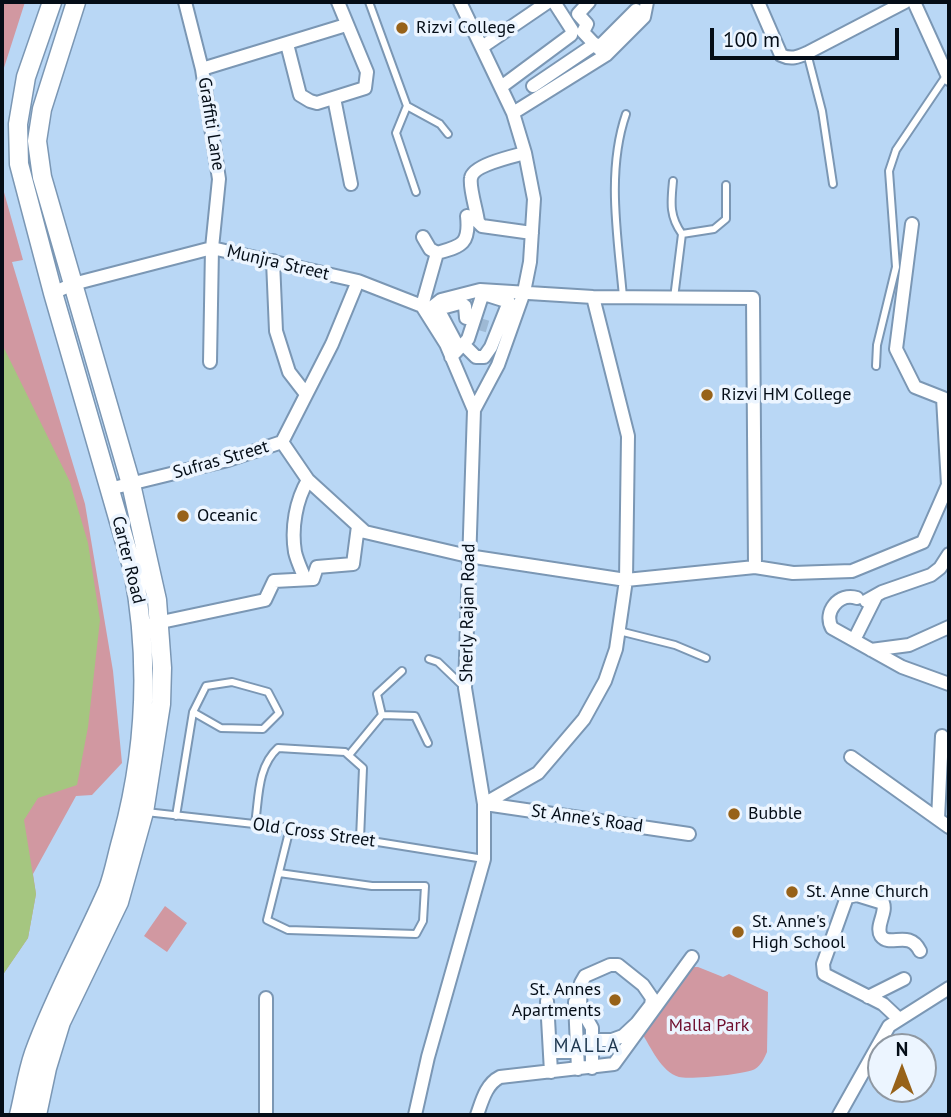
<!DOCTYPE html>
<style>
body{margin:0}
#map{position:relative;width:951px;height:1117px;overflow:hidden;background:#b9d7f5;font-family:"PT Sans",sans-serif}
canvas{display:block}
.frame{position:absolute;inset:0;border:4px solid #040d17;pointer-events:none}
.north{position:absolute;left:867px;top:1033px;width:70px;height:70px;box-sizing:border-box;background:#ecf5ff;border:2px solid #8f98a2;border-radius:50%;rotate:0deg;font-size:19px;font-weight:700;line-height:28px;text-align:center;color:#040d17}
.north::after{content:'';display:block;margin:auto;width:24px;height:32px;background:#976219;clip-path:polygon(50% 0,100% 100%,50% 72%,0 100%)}
.scale{position:absolute;left:710px;top:28px;width:189px;height:32px;box-sizing:border-box;border:4px solid #040d17;border-top:0;padding-left:9px;font-size:21px;line-height:24px;white-space:nowrap;color:#040d17;-webkit-text-stroke:5px #ecf5ff;paint-order:stroke}
</style>
<div id="map">
<canvas width="951" height="1117"></canvas>
<div class="frame"></div>
<div class="north">N</div>
<div class="scale">100 m</div>
</div>
<script>
const g = document.querySelector('canvas').getContext('2d');
g.lineJoin = 'round';
function fillPath(path, color) { g.fillStyle = color; g.fill(path, 'evenodd'); }
function strokePath(path, color, width, dash) { g.strokeStyle = color; g.lineWidth = width; g.lineCap = dash ? 'butt' : 'round'; g.setLineDash(dash || []); g.stroke(path); }
function write(font, color, halo, rows, align = 'center') {
  g.font = font + ' "PT Sans",sans-serif'; g.lineWidth = 7; g.setLineDash([]); g.textBaseline = 'middle'; g.strokeStyle = halo; g.fillStyle = color; for (const [text, x, y, turn = 0] of rows) {
    g.save(); g.translate(x, y); g.rotate((+turn || 0) * Math.PI / 180); g.textAlign = isNaN(turn) ? turn : align; if (halo) g.strokeText(text, 0, 0); g.fillText(text, 0, 0); g.restore();
  }
}
fillPath(new Path2D(`
 M2,2h23l-23,72z
 M2,185l21,75 -11,2 73,242 28,167 9,92 -30,32 -16,1 -43,78 3,20 -8,44 -26,38z
 M165,906l22,17 -20,29 -23,-16z
 M689,967h9l25,10 6,-3 39,18 -1,60c-3,7 -6,13 -12,17 -7,5 -66,11 -76,8 -18,-5 -28,-30 -38,-45z`), '#d198a1');
fillPath(new Path2D(`
 M2,344l68,138 18,61 12,77 -12,107 -11,58 -39,13 -14,22 12,74 -8,44 -26,38z`), '#a5c680');
strokePath(new Path2D(`
 M476,323l20,6`), '#9eb9d4', 12, [12, 6]);
const service = new Path2D(`
 M369,2l38,104 -11,27 20,59
 M807,53l15,58 11,73
 M407,106l33,18 8,10
 M673,181c-2,21 -4,35 9,53
 M623,297c-5,-59 -17,-125 3,-183
 M674,298l8,-64 32,-5 12,-10v-34
 M876,366l1,-21 19,-78 -7,-96 7,-21 50,-74
 M619,631l56,14 31,13
 M429,659l9,3 26,25
 M382,715l33,1 13,27
 M349,755l33,-40 -5,-21 25,-23
 M146,812l144,16 194,31
 M176,816l17,-104 13,-26 26,-4 36,10 11,21 -16,16 -42,-1 -28,-16
 M255,824c4,-26 2,-57 23,-76l67,4 18,16 -3,71
 M279,873l93,13h53l-2,35 -7,13 -128,-4 -21,-10 23,-92`);
const minor = new Path2D(`
 M185,2l17,67 17,110 -7,69 -2,114
 M589,2l-11,12 9,10 -4,8 16,17
 M758,2l23,53c10,5 17,2 26,-2l98,-51
 M914,2l35,77
 M287,44l13,51 10,6 7,2 48,-15 2,-16 -29,-70
 M482,47l66,-45
 M598,48l38,-38
 M202,69l144,-44
 M533,86l62,-42
 M501,87l70,-52 1,-5 -18,-28
 M334,98l17,86
 M513,113l93,-58 38,-38 3,-15
 M525,153c-11,3 -52,12 -54,25 -2,10 6,33 7,44l4,4 50,7
 M423,237l7,12 7,4c24,-7 33,-8 30,-37
 M273,261l3,70 13,41 17,22
 M53,293l20,-9 139,-36 146,33 64,25
 M422,306l24,38 28,66
 M422,306l15,-53
 M426,312l15,-12 39,-10 113,7 160,1 2,269
 M455,341l-17,-32 22,-6 5,3 1,12
 M451,357l17,-18 14,-43 5,-1 22,7 -18,45 -7,10h-8l-12,-12
 M282,442l26,38 57,52 103,24 158,24 129,-13 38,6 59,-2 71,-29 25,-57 -5,-87 -28,-11 -19,-38 16,-125
 M109,489l119,-29 54,-18 50,-98 26,-63
 M305,579c-3,-8 -8,-18 -10,-27 -4,-24 1,-52 13,-72
 M857,598c-18,-6 -34,14 -25,30l70,39 47,17
 M866,601l16,-9 49,-17 9,-7 9,-14
 M152,624l113,-24 9,-19 39,-2 4,-12 36,-3 5,-38
 M854,640l22,-44
 M871,650l38,-5 40,-18
 M851,757l98,70
 M484,804l54,-31 46,-54 21,-38 11,-32 10,-69 2,-144 -35,-139
 M485,804l204,30
 M938,819l4,-83
 M868,997l36,-18
 M266,998v117
 M547,1001l4,71
 M575,1002l3,67
 M899,1019l-16,-15 -59,-30 -1,-10 24,-67 10,-2 26,8c4,10 -8,23 -2,33 9,12 28,-7 39,15
 M550,1052h28
 M592,1068v-40l-12,-21 1,-24 4,-7 25,-11h8l25,20 9,13 -1,7 -14,18 -14,13 -11,4h-19
 M415,1115l13,-58 56,-198v-55l-19,-116 9,-278 24,-45 26,-73 6,-30 4,-63 -9,-46 -12,-40 -53,-111
 M477,1115c5,-14 9,-31 23,-38l114,-13 78,-107
 M839,1115l50,-89 60,-38`);
const secondary = new Path2D(`
 M19,1115c5,-20 8,-42 15,-62 20,-56 50,-109 74,-164 6,-16 9,-34 14,-51 24,-88 28,-178 11,-268l-80,-277 -34,-129 -1,-40 8,-47 26,-75
 M37,1115l10,-47 14,-46 58,-120 25,-90 17,-108 1,-36 -5,-68 -26,-116 -89,-307 -5,-36 5,-32 34,-107`);
strokePath(service, '#7b97b4', 10);
strokePath(minor, '#7b97b4', 16);
strokePath(secondary, '#7b97b4', 21);
strokePath(service, '#fff', 6);
strokePath(minor, '#fff', 12);
strokePath(secondary, '#fff', 18);
for (const [x, y, r, color] of [
 [402,28,7,"#976219"],
 [707,395,7,"#976219"],
 [183,516,7,"#976219"],
 [734,814,7,"#976219"],
 [792,892,7,"#976219"],
 [738,932,7,"#976219"],
 [615,1000,7,"#976219"]
]) { const dot = new Path2D(); dot.arc(x, y, r, 0, 2 * Math.PI); g.fillStyle = color; g.fill(dot); strokePath(dot, '#ecf5ff', 2.5); }
write('18px', '#040d17', '#ecf5ff', [
 ["Rizvi College",416,28],
 ["Rizvi HM College",721,395],
 ["Oceanic",197,516],
 ["Bubble",748,814],
 ["St. Anne Church",806,892],
 ["St. Anne's",752,922],
 ["High School",752,943],
 ["St. Annes",601,990,"right"],
 ["Apartments",601,1011,"right"]
], 'left');
write('18px', '#040d17', '#ecf5ff', [
 ["Graffiti Lane",211,124,81],
 ["Munjra Street",278,263,13],
 ["Sufras Street",221,460,-16],
 ["Carter Road",128,560,76],
 ["Sherly Rajan Road",468,613,-89],
 ["St Anne's Road",587,819,8],
 ["Old Cross Street",314,833,8]
]);
write('18px', '#6e0d2d', '#ecf5ff', [
 ["Malla Park",709,1026]
]);
g.letterSpacing = '2px';
write('19px', '#1c354d', '#ecf5ff', [
 ["MALLA",587,1047]
]);
g.letterSpacing = '0px';
</script>
